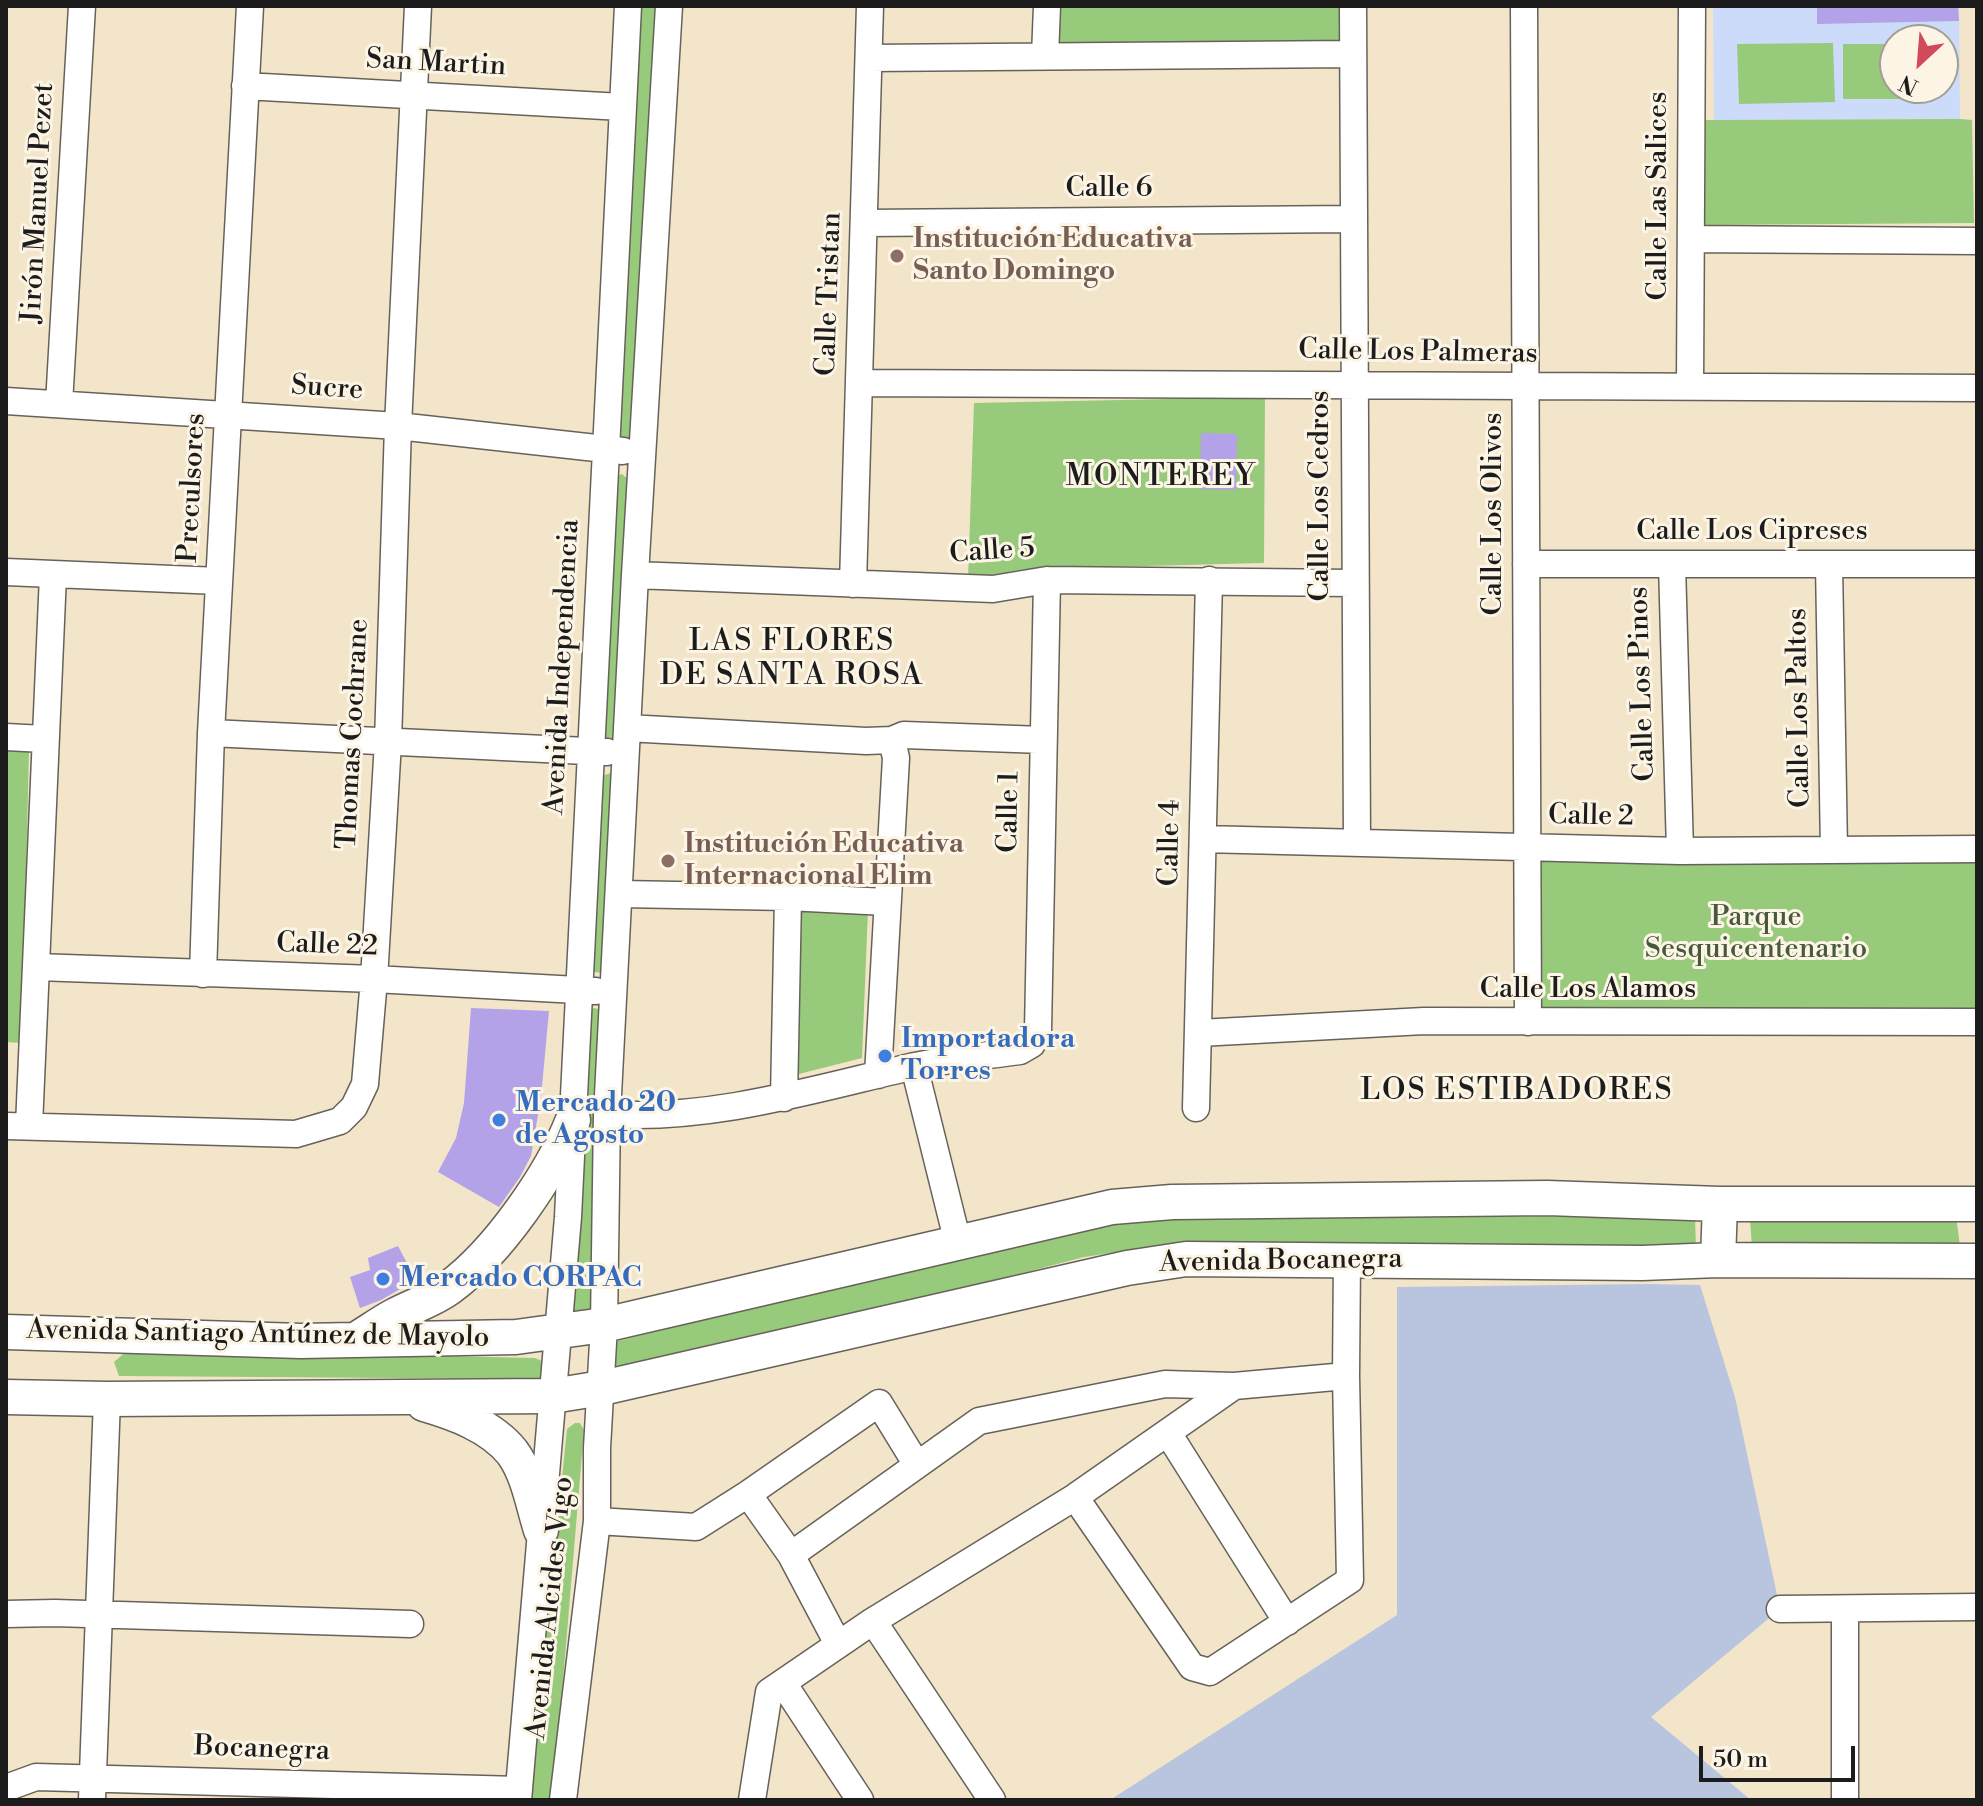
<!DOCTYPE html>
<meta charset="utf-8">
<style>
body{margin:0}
#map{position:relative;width:1983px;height:1806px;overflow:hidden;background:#f3e5ca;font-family:"Libre Bodoni",serif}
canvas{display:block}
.frame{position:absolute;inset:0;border:8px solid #1c1c1c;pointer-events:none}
.north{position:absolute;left:1879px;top:24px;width:80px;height:80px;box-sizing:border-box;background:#fcf5e5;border:2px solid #a29e95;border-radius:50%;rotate:206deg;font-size:22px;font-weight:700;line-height:32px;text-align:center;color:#1c1c1c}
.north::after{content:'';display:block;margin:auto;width:28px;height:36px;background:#d1495b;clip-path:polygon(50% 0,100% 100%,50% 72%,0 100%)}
.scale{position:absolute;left:1699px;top:1746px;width:156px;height:36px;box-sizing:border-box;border:4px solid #1c1c1c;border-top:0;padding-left:10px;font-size:24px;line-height:28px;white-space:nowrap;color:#1c1c1c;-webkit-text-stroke:6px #fcf5e5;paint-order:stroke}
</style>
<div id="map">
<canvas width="1983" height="1806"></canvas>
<div class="frame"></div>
<div class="north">N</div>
<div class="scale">50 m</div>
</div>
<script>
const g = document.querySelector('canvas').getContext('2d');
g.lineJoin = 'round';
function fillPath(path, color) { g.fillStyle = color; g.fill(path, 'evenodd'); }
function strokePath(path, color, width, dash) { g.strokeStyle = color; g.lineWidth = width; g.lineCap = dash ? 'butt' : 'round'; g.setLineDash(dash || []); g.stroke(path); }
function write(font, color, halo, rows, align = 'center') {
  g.font = font + ' "Libre Bodoni",serif'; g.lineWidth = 6; g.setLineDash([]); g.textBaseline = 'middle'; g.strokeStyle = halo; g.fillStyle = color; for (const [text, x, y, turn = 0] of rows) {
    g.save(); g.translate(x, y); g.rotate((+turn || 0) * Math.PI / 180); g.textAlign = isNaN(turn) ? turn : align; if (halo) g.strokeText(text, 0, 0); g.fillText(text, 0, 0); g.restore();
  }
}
fillPath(new Path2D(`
 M1713,6h246l1,113 -246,1zM1895,40h48v48h-48z`), '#cddbfa');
fillPath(new Path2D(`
 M1647,1284l53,1 35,112 45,212 -129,108 100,83h-641l287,-185v-328z`), '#b9c5de');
fillPath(new Path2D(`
 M638,6h20l-26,437 -17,1z
 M1052,6h288v37l-289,2z
 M1833,43l2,59 -96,2 -2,-60z
 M1843,44h52v44h25v11h-77z
 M1960,119l12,1 2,103 -271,2 1,-105z
 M1265,397l-1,166 -239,6 -57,10 6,-176z
 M622,474l11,10 -18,261 -13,-1 14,-268z
 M6,748l23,1 -7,294 -16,-1z
 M611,773l6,8 -15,192 -9,-1 5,-195z
 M1536,858l441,1v151l-441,2z
 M868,910l-6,148 -71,18 4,-164z
 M594,1008l8,2 -10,295 -7,9h-8l-7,-7 15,-295z
 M1695,1216l1,34 -530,-5 -82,12 -179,47 -259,58 -31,4 -5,-11 8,-14 496,-123z
 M1956,1216l4,30 -208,1 -2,-28z
 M129,1349l406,9 9,4 -1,17 -424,-3 -5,-14z
 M575,1423h5l4,7 -31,370h-24l38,-371z`), '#97ca7b');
fillPath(new Path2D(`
 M1817,6h141l1,15 -142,3z
 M1201,433l36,1 -1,56 -36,-1z
 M471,1008l78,3 -8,86 -10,59 -11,21 -21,30 -61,-35 18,-34 8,-35z
 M398,1246l18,34 -35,20 -21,8 -10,-31 20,-7 -2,-12z`), '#b3a2e8');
const minor = new Path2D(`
 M1353,6l4,835
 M1524,6l4,1016
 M1045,56l2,-50
 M869,58l483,-4
 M245,86l377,21
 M866,223l486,-4
 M1691,239l286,2
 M859,383l1118,5
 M1690,385l2,-379
 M6,401l392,25 225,25
 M59,404l23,-398
 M1526,564h451
 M1672,564l8,287
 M1829,564l5,286
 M6,572l213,9
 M635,575l358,14 54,-9 306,3
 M853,584l17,-578
 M627,728l239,13 26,-1 12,-5 139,5
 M211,733l396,19
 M6,737l38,2
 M1203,839l477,12 297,-2
 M620,894l168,3 98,5
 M37,967l337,12 222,12
 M203,974l8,-241 39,-727
 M1199,1033l225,-12 553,1
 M914,1066l44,177
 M878,1075l18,-317 -4,-18
 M784,1098l4,-201
 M1196,1108l13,-528
 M607,1114c103,7 204,-24 303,-47 36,-8 74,-11 110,-16l12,-7 6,-14 9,-450
 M6,1126l290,8 44,-13 14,-14 11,-23 9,-105 14,-237 10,-316 20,-420
 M29,1126l24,-551
 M1168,1433l119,189
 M748,1494l43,61 47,89
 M1075,1497l117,170 18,5 140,-92 -4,-204 1,-117
 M597,1521l99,6 52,-33 131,-91 38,62
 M791,1555l188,-134 186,-37 69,2
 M1780,1609l197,-2
 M6,1614l49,-1 355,11
 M873,1621l119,179
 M783,1683l77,117
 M6,1788l30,-11 483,13
 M92,1800l15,-401
 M518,1800l50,-583 60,-1211
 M563,1800l34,-279v-73l7,-123 3,-211 28,-539 34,-569
 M752,1800l17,-108 104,-71 202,-124 159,-111 112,-10
 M1845,1800v-190`);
const major = new Path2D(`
 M1718,1260l2,-56
 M6,1332l295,9 215,-4 88,-12 508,-118 60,-5 375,-4 173,6h257
 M357,1339c13,-8 24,-16 37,-23 18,-10 39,-16 55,-28 49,-36 102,-113 124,-168
 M6,1397l101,2 445,-3 50,-8 525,-120 59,-9 456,4 76,-3 259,1
 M424,1404c31,9 67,22 88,48 16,21 21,53 29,78`);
strokePath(minor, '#676259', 29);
strokePath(major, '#676259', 37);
strokePath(minor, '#fff', 26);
strokePath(major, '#fff', 34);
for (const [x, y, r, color] of [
 [897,256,8,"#8d6e63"],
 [668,861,8,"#8d6e63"],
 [885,1056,8,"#3f7fe0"],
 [499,1120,8,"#3f7fe0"],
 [383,1279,8,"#3f7fe0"]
]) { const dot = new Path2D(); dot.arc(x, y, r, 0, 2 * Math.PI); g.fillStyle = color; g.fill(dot); strokePath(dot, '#fcf5e5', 3); }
write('28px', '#1c1c1c', '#fcf5e5', [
 ["San Martin",436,64,3],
 ["Calle 6",1109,189],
 ["Calle Las Salices",1659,196,-90],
 ["Jirón Manuel Pezet",39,203,-87],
 ["Calle Tristan",830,294,-88],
 ["Calle Los Palmeras",1418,353,1],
 ["Sucre",327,389,4],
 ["Preculsores",193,488,-87],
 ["Calle Los Cedros",1321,496,-90],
 ["Calle Los Olivos",1494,514,-90],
 ["Calle Los Cipreses",1752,532],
 ["Calle 5",992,552,-4],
 ["Avenida Independencia",563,667,-87],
 ["Calle Los Pinos",1643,684,-92],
 ["Calle Los Paltos",1800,708,-91],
 ["Thomas Cochrane",354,734,-87],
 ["Calle 1",1010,812,-89],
 ["Calle 2",1591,817,1],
 ["Calle 4",1171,843,-89],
 ["Calle 22",327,946,2],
 ["Calle Los Alamos",1588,990],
 ["Avenida Bocanegra",1281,1262,-1],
 ["Avenida Santiago Antúnez de Mayolo",258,1335,1],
 ["Avenida Alcides Vigo",551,1608,-84],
 ["Bocanegra",262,1750,2]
]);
write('bold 28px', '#785e54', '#fcf5e5', [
 ["Institución Educativa",913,240],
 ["Santo Domingo",913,272],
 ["Institución Educativa",684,845],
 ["Internacional Elim",684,877]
], 'left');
write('28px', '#47593d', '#fcf5e5', [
 ["Parque",1756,918],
 ["Sesquicentenario",1756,950]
]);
write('bold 28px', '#366cbe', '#fcf5e5', [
 ["Importadora",901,1040],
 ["Torres",901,1072],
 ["Mercado 20",515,1104],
 ["de Agosto",515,1136],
 ["Mercado CORPAC",399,1279]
], 'left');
g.letterSpacing = '2px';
write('30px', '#1c1c1c', '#fcf5e5', [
 ["MONTEREY",1161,478],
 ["LAS FLORES",792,643],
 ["DE SANTA ROSA",792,677],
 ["LOS ESTIBADORES",1517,1092]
]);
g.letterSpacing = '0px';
</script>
